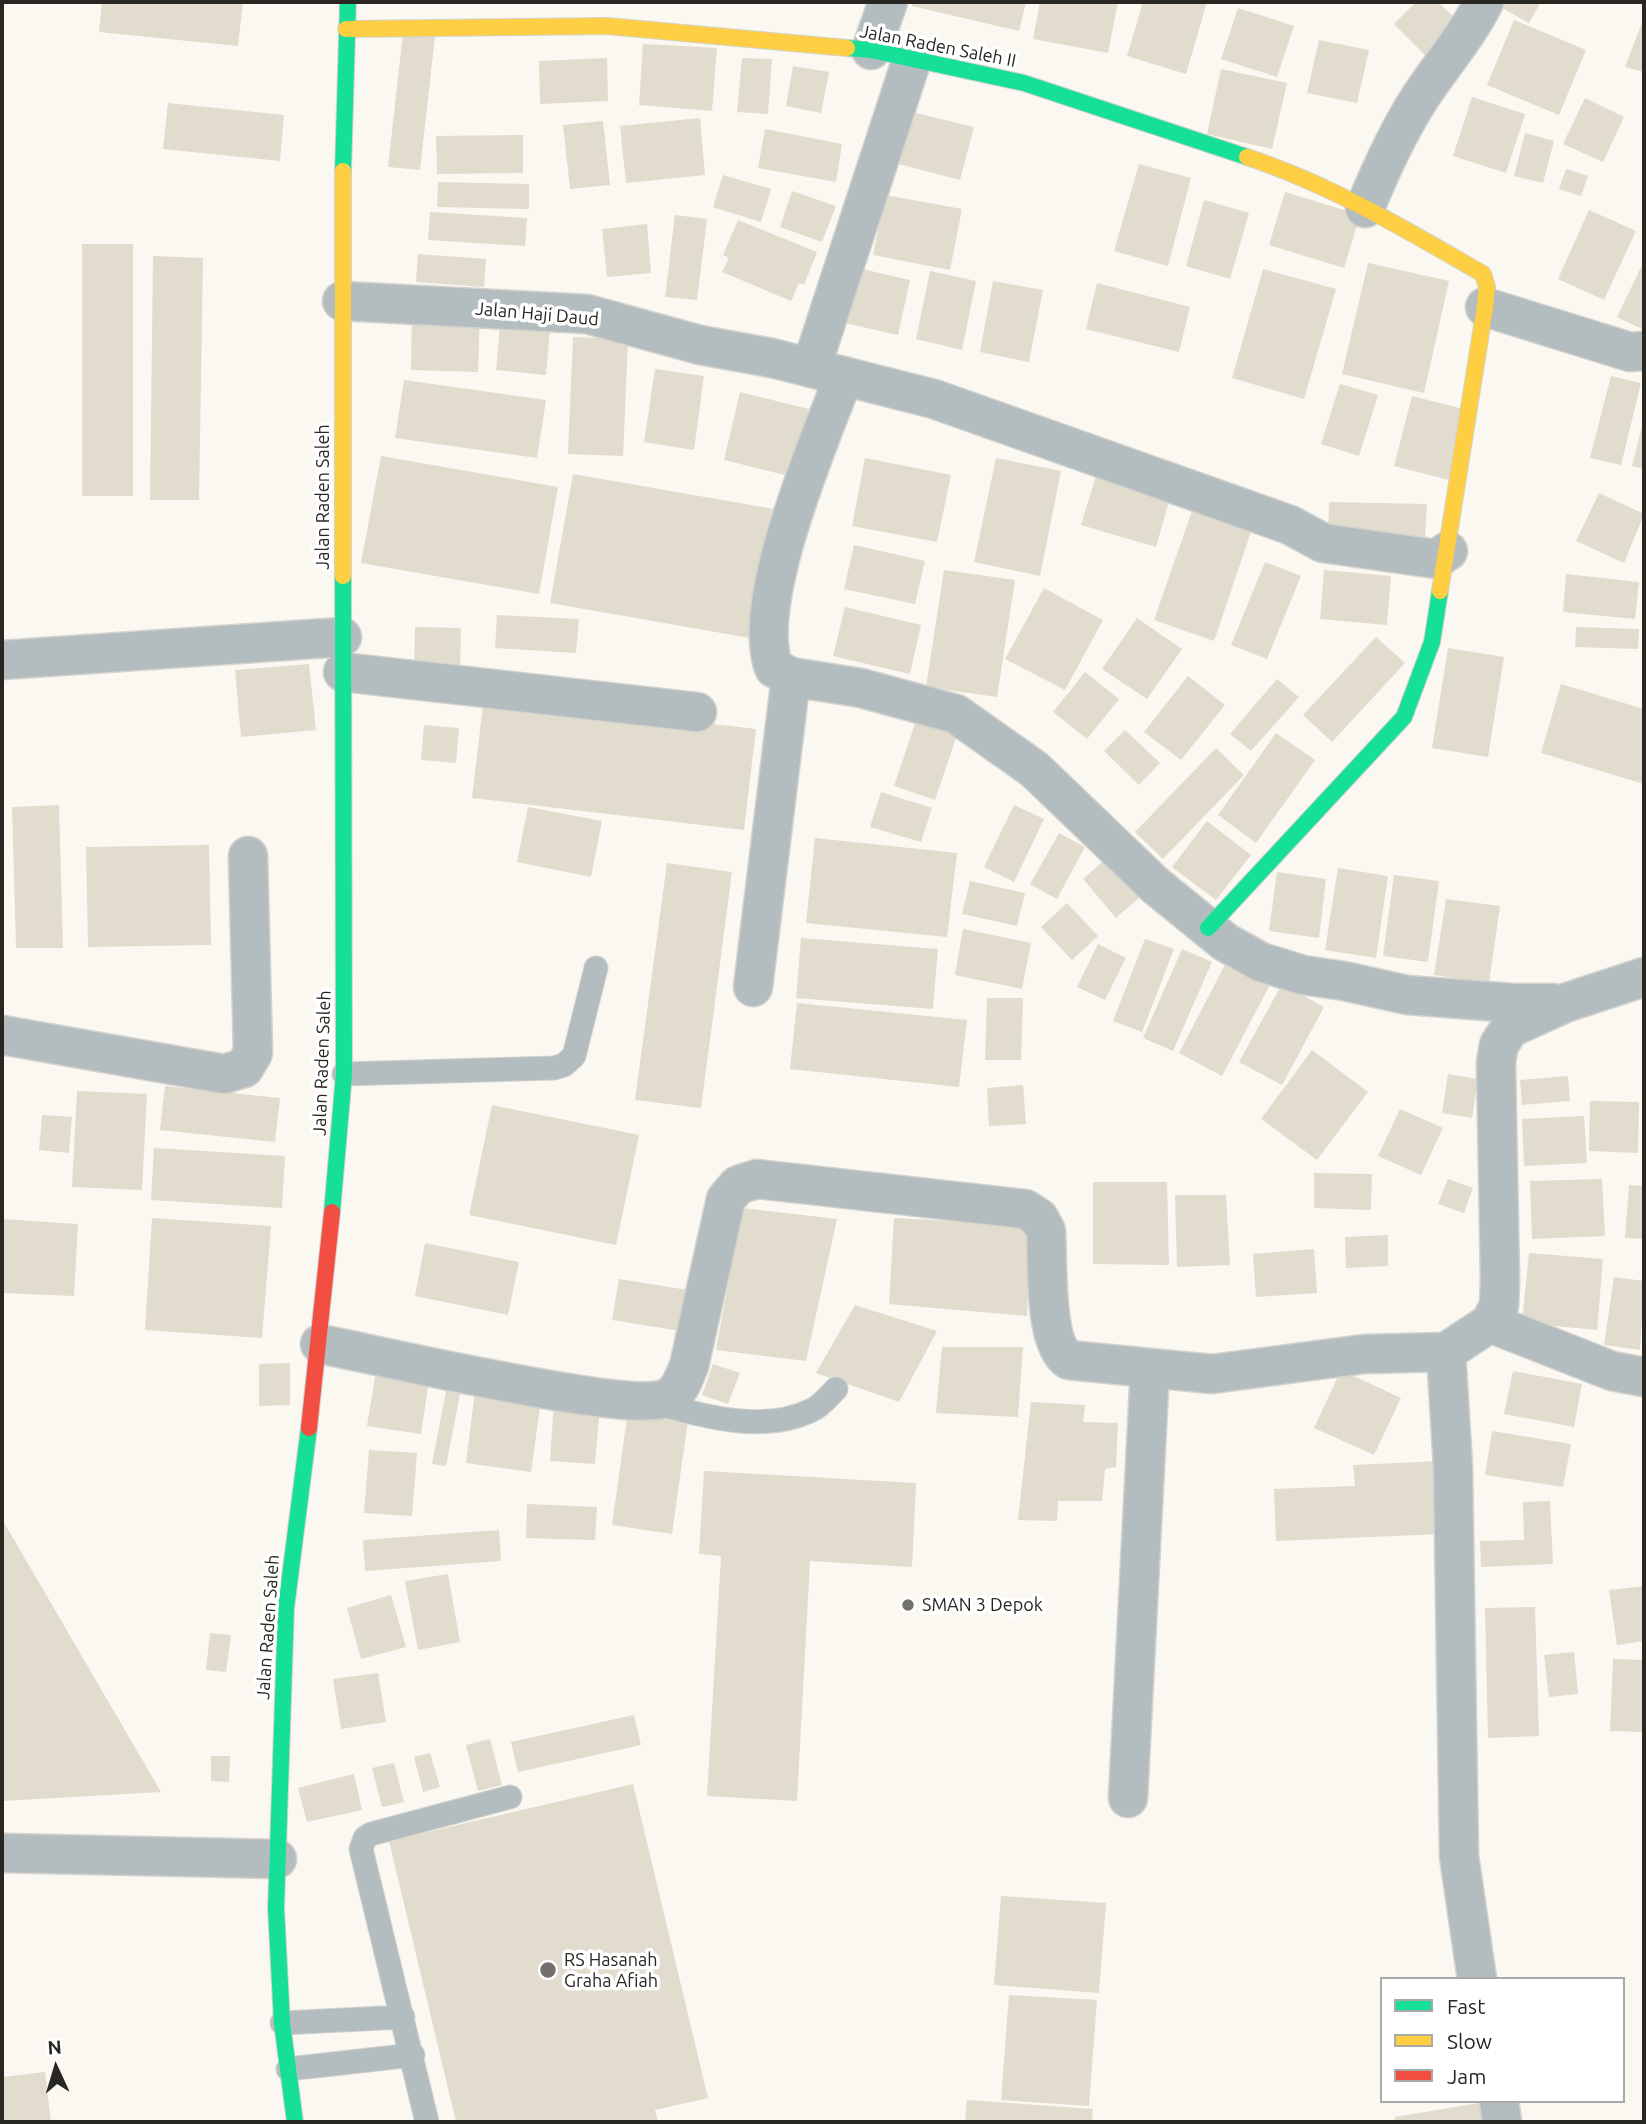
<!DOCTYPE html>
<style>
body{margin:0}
#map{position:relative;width:1646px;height:2124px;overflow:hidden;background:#faf8f1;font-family:Ubuntu,sans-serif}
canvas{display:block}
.frame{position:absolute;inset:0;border:4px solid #282722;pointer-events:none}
.legend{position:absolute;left:1380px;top:1977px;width:245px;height:126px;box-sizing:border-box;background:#fff;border:2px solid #a9a9a7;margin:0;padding:9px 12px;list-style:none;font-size:21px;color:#282722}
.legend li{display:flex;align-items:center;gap:14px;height:35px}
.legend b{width:35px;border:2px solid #a9a9a7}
.north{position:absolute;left:21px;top:2033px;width:70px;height:70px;-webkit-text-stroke:5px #fff;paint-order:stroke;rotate:356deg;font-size:19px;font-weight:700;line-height:28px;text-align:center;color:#282722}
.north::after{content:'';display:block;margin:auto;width:24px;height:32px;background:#282722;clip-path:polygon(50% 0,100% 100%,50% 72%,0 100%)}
</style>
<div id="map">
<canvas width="1646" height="2124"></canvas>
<div class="frame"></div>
<ul class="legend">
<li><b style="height:9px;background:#16e098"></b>Fast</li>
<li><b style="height:9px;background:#ffcf43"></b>Slow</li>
<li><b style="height:9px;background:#f24e42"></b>Jam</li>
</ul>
<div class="north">N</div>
</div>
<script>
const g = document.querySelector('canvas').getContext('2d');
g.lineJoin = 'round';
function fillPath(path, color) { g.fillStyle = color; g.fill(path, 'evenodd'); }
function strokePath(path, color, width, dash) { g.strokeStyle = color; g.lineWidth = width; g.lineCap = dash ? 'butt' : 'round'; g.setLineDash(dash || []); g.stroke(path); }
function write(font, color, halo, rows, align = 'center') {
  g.font = font + ' Ubuntu,sans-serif'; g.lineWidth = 7; g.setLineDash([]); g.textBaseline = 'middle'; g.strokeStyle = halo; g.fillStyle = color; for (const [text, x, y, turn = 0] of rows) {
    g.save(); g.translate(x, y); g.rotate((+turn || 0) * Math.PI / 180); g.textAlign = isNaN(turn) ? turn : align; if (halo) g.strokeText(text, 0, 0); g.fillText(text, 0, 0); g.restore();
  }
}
fillPath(new Path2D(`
 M102,2h141l-5,44 -139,-14z
 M913,2h113l-7,29 -107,-25z
 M1040,2h78l-10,51 -75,-14z
 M1143,2h64l-21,72 -59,-18z
 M1416,2h22l28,27 -33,34 -39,-39z
 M1503,2h38l-12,21 -29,-16z
 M1238,8l56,18 -17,51 -56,-18z
 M1644,17v55l-19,-5z
 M1514,20l72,30 -27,65 -72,-30z
 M403,33l32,3 -15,134 -32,-3z
 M1319,40l50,10 -12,53 -50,-10z
 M643,44l74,4 -5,63 -73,-6z
 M607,58l1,43 -68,3 -1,-43z
 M742,58l30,1 -4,55 -31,-2z
 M793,66l36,6 -8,41 -35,-7z
 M1221,69l66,14 -15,66 -65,-15z
 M1472,97l53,17 -19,59 -53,-17z
 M1585,98l39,19 -21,45 -40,-18z
 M168,103l116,12 -4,46 -117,-12z
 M912,112l62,15 -14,53 -61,-16z
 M700,118l5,57 -79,8 -6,-57z
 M603,121l7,64 -40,4 -7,-64z
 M765,129l77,15 -6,38 -78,-14z
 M1525,133l29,8 -11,42 -29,-7z
 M523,135v38l-86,1 -1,-38z
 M1139,164l52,14 -23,88 -54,-15z
 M1566,169l22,7 -7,20 -22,-7z
 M723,175l48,14 -10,33 -48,-15z
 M438,182l91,2v25l-92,-2z
 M792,191l44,15 -14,36 -42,-15z
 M1285,192l75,23 -16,53 -75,-23z
 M885,195l77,14 -12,61 -77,-15z
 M1204,200l45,13 -19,66 -44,-13z
 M1589,210l47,21 -32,69 -46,-21z
 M430,212l97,6 -2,28 -97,-6z
 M675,215l32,4 -10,81 -32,-3z
 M738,220l79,32 -13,33 -5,-2 -8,18 -69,-29 7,-14 -6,-3z
 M647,224l4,49 -44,4 -5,-48z
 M82,244h51v252h-51z
 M418,254l68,5 -2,28 -68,-5z
 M153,256l50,2 -4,242h-49z
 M1644,261v69l-27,-13z
 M1368,263l81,18 -25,112 -82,-19z
 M858,268l52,12 -12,55 -53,-12z
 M1263,269l73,20 -32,110 -72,-21z
 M930,271l46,10 -14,69 -46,-11z
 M993,281l50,9 -14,72 -49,-10z
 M1097,283l93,24 -11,45 -93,-23z
 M412,311l68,1 -2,60 -67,-2z
 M500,325l50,4 -4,46 -50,-5z
 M573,337l55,2 -5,117 -55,-2z
 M655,369l49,7 -10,74 -50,-8z
 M1611,376l30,7 -20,82 -31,-7z
 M404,380l142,20 -9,58 -142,-20z
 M1340,384l38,11 -19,61 -38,-12z
 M740,392l69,17 -16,68 -69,-17z
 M1412,396l55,14 -18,70 -55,-14z
 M1643,422h1v47l-12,-3z
 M381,456l177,31 -19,107 -178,-31z
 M865,458l86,17 -14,67 -85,-16z
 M996,458l65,13 -21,105 -66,-14z
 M573,474l201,35 -24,129 -200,-35z
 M1096,476l74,22 -14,49 -75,-22z
 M1599,493l45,21 -20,49 -48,-22z
 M1329,502l98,2 -2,35 -97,-2z
 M1192,511l59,21 -37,109 -60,-21z
 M854,545l71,16 -10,43 -71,-15z
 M1265,562l36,14 -34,83 -36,-14z
 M944,570l71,10 -18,117 -71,-10z
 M1324,570l67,6 -4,49 -67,-6z
 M1566,574l73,8 -4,37 -72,-7z
 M1044,588l59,32 -38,70 -60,-31z
 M845,607l76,18 -11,49 -77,-18z
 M497,615l82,4 -3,34 -81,-5z
 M1137,618l45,31 -35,50 -45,-30z
 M415,627l46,1 -1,44 -46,-1z
 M1576,627l63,2 -1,20 -63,-2z
 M1376,637l29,26 -73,79 -29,-27z
 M1448,648l56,9 -16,100 -56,-9z
 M309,664l7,66 -75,7 -6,-67z
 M1085,672l34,27 -32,40 -34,-27z
 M1188,676l37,29 -44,55 -37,-28z
 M1277,679l22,18 -48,54 -21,-17z
 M1561,684l83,25v75l-103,-31z
 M484,697l272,32 -12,101 -272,-32z
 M919,712l41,14 -25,74 -41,-14z
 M424,725l35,3 -3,35 -35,-3z
 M1125,730l35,33 -21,22 -35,-34z
 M1276,733l39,27 -59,83 -38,-28z
 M1216,748l28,27 -81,84 -28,-27z
 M881,792l51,16 -11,34 -51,-15z
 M59,805l4,143h-47l-4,-141z
 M1014,805l30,14 -30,63 -30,-15z
 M528,807l74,14 -11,56 -74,-15z
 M1207,821l44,34 -35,45 -44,-33z
 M1059,833l26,14 -28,52 -27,-15z
 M815,838l142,15 -10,84 -141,-14z
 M209,845l2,100 -123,2 -2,-100z
 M1116,850l33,39 -33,29 -33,-39z
 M667,863l65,9 -31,236 -66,-8z
 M1338,868l50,8 -12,82 -51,-8z
 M1277,872l49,7 -7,59 -50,-7z
 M1394,875l45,6 -11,81 -45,-6z
 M970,881l55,12 -8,33 -55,-12z
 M1446,899l54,7 -11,77 -55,-8z
 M1067,903l31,33 -26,24 -31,-33z
 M963,929l68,14 -9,46 -67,-14z
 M801,938l137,11 -5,60 -137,-11z
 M1145,939l29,10 -32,83 -29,-11z
 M1098,944l28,14 -21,42 -28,-13z
 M1182,949l30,13 -39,89 -30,-13z
 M1229,957l44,22 -51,97 -43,-23z
 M1282,984l42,23 -42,78 -43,-23z
 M987,998h36l-2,62h-36z
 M797,1003l170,17 -8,67 -169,-18z
 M1312,1050l56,42 -51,68 -56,-41z
 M1448,1074l30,5 -6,39 -30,-5z
 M1568,1076l2,25 -48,4 -2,-25z
 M1023,1085l3,39 -37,2 -2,-38z
 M165,1086l115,12 -5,44 -115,-12z
 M77,1091l70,3 -5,96 -70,-3z
 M1590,1101l49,1 -1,51 -49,-2z
 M492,1105l147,30 -23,110 -147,-30z
 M1400,1109l43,19 -22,47 -43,-19z
 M42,1115l30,2 -3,36 -30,-3z
 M1584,1116l3,47 -63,3 -2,-47z
 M154,1148l131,8 -3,52 -131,-8z
 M1314,1173l58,1 -1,36 -57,-2z
 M1448,1179l25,9 -9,25 -26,-9z
 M1602,1179l3,57 -73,3 -2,-58z
 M1093,1182h74l2,83 -76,-1z
 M1629,1185l15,1v53l-19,-1z
 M1175,1195h51l4,70 -53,2z
 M742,1208l95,11 -31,142 -90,-11z
 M152,1218l119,8 -9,112 -117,-8z
 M894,1218l136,7 -3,91 -138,-12z
 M2,1219l76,5 -4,72 -72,-3z
 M1388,1235v31l-42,2 -1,-31z
 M425,1243l94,19 -11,53 -93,-19z
 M1314,1249l3,44 -61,4 -3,-43z
 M1529,1253l74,6 -6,71 -75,-7z
 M1614,1277l30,4 -4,69 -36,-5z
 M619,1279l69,11 -7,41 -69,-11z
 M855,1305l82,26 -38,71 -83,-29z
 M942,1347h81l-5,70 -82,-4z
 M290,1363v42l-31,1v-42z
 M713,1364l27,9 -12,31 -26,-9z
 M1341,1370l60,28 -27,57 -60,-27z
 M376,1371l53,9 -8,54 -54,-8z
 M1513,1371l69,13 -8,43 -70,-13z
 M447,1386l14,3 -15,77 -14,-2z
 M475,1392l66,8 -10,72 -65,-9z
 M554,1402l46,4 -5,58 -45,-3z
 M1031,1402l54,3 -2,17 35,1 -2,44 -11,2 -3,32h-44l-1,20 -39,-1z
 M628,1411l60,9 -16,114 -60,-9z
 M1492,1431l79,13 -8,43 -78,-12z
 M369,1450l48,3 -5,63 -48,-3z
 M1440,1461l2,73 -166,7 -2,-52 81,-3 -2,-21z
 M704,1471l212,12 -4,84 -102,-6 -13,240 -90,-5 14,-240 -22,-2z
 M1550,1501l3,63 -72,3 -1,-26 44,-1 -1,-38z
 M527,1504l70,3 -2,33 -69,-2z
 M2,1519l159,273 -159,9z
 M499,1530l2,31 -136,10 -2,-31z
 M448,1574l12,68 -42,8 -13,-69z
 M1644,1586v55l-27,4 -8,-55z
 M391,1595l15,52 -45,12 -14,-51z
 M1535,1607l4,129 -51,2 -3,-130z
 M210,1633l21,2 -5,37 -20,-2z
 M1574,1652l4,42 -29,3 -5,-42z
 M1613,1659l31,1v72l-34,-1z
 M378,1673l8,49 -45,7 -8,-50z
 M634,1715l7,30 -123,27 -7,-30z
 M490,1739l12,46 -24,6 -12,-46z
 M430,1753l10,34 -17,5 -9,-35z
 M211,1756h19l-1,26 -18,-1z
 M394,1763l10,39 -22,5 -10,-39z
 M354,1774l8,36 -55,12 -9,-34z
 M633,1784l75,314 -53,12 3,12h-202l-67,-281z
 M1001,1896l105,7 -7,90 -105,-8z
 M1009,1995l88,5 -8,106 -88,-6z
 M45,2072l6,50h-49v-45z
 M967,2100l126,9 -1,13h-127z
 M1485,2102l3,20h-93v-5z`), '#e1dccd');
const lane = new Path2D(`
 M344,1074l210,-6 10,-3 10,-9 22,-88
 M653,1402c48,14 111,32 159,8 9,-4 17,-14 24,-21
 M282,2023l121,-6
 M288,2069l125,-14
 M427,2122l-66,-273 4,-11 6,-4 139,-37`);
const street = new Path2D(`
 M871,50l17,-48
 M1365,208c16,-39 33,-77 56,-112 21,-32 46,-60 63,-94
 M342,301l245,13 113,31 72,13 162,41 356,126 33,18 113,16 12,-8
 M1485,307l145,45 14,-1
 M811,368l101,-309
 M844,376c-25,66 -95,227 -70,292l17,9 70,11 95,26 78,55 121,116 70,57 36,20 42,13 41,6 63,14 105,8h41
 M2,660l340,-23
 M343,672l354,40
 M753,987l38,-310
 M2,1035l222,39 20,-6 9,-15 -5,-197
 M1490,1323l122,48 32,6
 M320,1344c54,10 315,72 349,53 12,-7 15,-20 20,-31l37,-167 12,-14 19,-6 268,30 14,9 7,13c2,29 -3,113 23,129l81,8
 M1446,1352l7,115 6,389 18,123
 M1128,1798l22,-430 62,6 152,-20 82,-2 44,-29 9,-17 1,-25 -4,-219 3,-17 11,-17 55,-25 79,-26
 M2,1853l275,6
 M1499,2101l3,21`);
const fast = new Path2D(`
 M847,48l24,2 153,33 223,74
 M343,171l5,-169
 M1208,928l196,-211 28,-75 8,-51
 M332,1212l12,-138 -1,-498
 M295,2122l-13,-99 -6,-115 10,-300 23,-180`);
const slow = new Path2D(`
 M346,29l261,-3 240,22
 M1247,157c84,28 160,73 236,117l4,13 -2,20 -45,284
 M343,171v405`);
const jam = new Path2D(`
 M309,1428l23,-216`);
strokePath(lane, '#d3d2cd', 25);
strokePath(street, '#d3d2cd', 41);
strokePath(fast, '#d3d2cd', 18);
strokePath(slow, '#d3d2cd', 18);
strokePath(jam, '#d3d2cd', 18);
strokePath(lane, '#b3bcbf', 23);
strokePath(street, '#b3bcbf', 38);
strokePath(fast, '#16e098', 16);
strokePath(slow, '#ffcf43', 16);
strokePath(jam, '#f24e42', 16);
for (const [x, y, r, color] of [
 [908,1605,7,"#72706a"],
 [548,1970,9,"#72706a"]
]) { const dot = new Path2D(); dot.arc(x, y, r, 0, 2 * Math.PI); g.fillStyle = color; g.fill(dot); strokePath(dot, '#fff', 2.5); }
write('18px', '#282722', '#fff', [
 ["Jalan Raden Saleh II",938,46,11],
 ["Jalan Haji Daud",537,314,5],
 ["Jalan Raden Saleh",323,497,-90],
 ["Jalan Raden Saleh",322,1063,-88],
 ["Jalan Raden Saleh",268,1627,-86]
]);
write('18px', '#282722', '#fff', [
 ["SMAN 3 Depok",922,1605],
 ["RS Hasanah",564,1960],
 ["Graha Afiah",564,1981]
], 'left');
</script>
